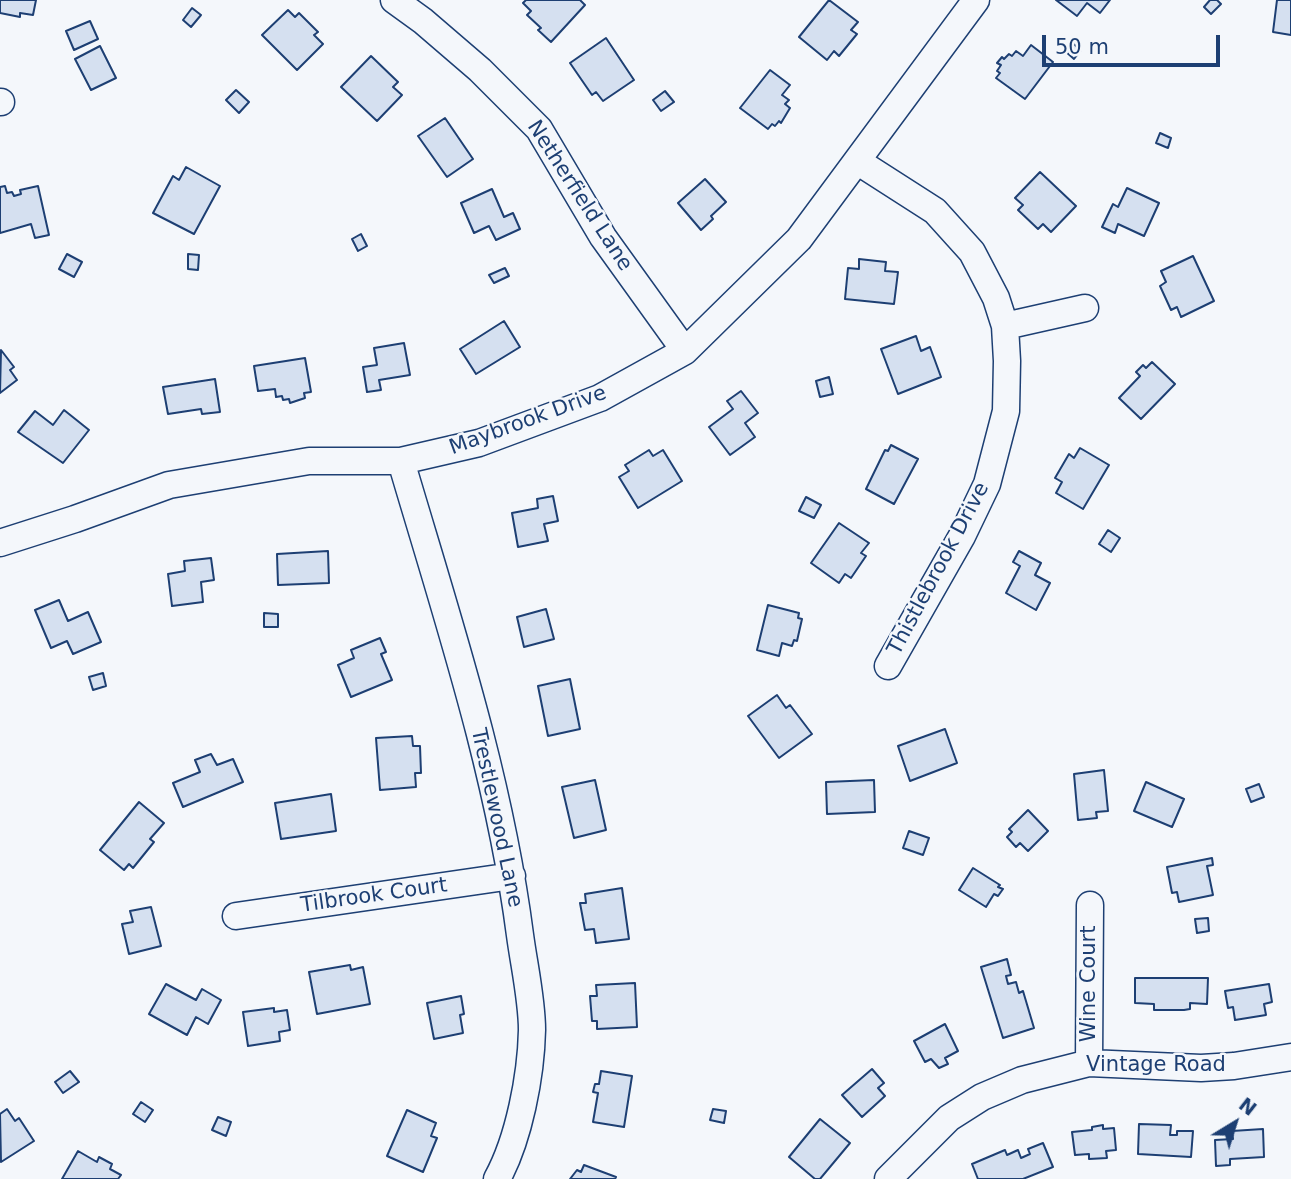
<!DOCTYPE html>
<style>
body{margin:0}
#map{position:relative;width:1291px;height:1179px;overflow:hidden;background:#f4f7fb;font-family:"DejaVu Sans",sans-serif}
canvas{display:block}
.north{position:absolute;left:1200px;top:1088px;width:70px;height:70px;-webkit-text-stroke:5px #f4f7fb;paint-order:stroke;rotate:38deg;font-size:19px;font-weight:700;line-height:28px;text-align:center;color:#1d3f73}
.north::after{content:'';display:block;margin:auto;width:24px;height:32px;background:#1d3f73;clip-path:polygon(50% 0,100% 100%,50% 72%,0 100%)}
.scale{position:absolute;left:1042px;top:35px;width:178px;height:32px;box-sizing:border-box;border:4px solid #1d3f73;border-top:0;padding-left:9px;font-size:21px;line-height:24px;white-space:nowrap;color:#1d3f73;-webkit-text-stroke:5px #f4f7fb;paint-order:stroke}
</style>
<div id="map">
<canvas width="1291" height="1179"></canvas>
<div class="north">N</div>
<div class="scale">50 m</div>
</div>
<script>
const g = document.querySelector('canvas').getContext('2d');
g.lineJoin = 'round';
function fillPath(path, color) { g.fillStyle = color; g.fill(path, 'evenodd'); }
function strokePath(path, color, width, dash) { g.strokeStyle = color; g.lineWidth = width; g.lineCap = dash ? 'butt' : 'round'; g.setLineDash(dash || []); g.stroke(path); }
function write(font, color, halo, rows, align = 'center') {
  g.font = font + ' "DejaVu Sans",sans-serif'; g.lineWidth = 5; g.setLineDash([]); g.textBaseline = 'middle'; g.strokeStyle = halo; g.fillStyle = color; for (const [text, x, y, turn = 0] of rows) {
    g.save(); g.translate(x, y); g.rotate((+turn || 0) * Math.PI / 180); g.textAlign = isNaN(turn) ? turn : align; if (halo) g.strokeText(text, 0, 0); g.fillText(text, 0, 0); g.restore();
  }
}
const building = new Path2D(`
 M0,0h36l-3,15 -13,-2v4l-20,-4z
 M526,0h54l5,5 -34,37 -13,-12 3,-2 -14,-13 4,-4 -8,-8z
 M829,0l29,22 -7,8 6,4 -18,22 -5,-5 -7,9 -28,-23z
 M1056,0h54l-10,13 -13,-10 -10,13z
 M1210,0h7l4,4 -10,10 -7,-7z
 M1277,0h14v35l-18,-3z
 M192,8l9,7 -10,12 -8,-7z
 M288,10l7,7 4,-4 19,19 -4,3 9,9 -26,26 -35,-35z
 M90,21l8,18 -24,11 -8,-19z
 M606,38l28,42 -31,21 -7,-9 -4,3 -22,-32z
 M1071,42l10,8 -7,9 -9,-8z
 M1031,45l22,17 -28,37 -29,-21 4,-5 -3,-2 4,-6 -4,-2 5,-6 2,2 5,-5 3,2 4,-5 7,5z
 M100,46l16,32 -25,12 -16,-31z
 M371,56l27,26 -5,5 9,8 -25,26 -36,-34z
 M770,70l20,15 -8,10 7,5 -4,4 5,4 -9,15 -2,-2 -4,5 -3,-2 -4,5 -28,-21z
 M236,90l13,12 -10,11 -13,-13z
 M665,91l9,11 -13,9 -8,-11z
 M445,118l28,41 -26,18 -29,-41z
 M1160,133l11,5 -3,10 -12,-5z
 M186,167l34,19 -26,48 -41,-21 20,-37 6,4z
 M1040,172l36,34 -25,26 -8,-8 -5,5 -20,-19 5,-5 -8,-7z
 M705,179l21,23 -15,14 2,3 -12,11 -23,-27z
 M5,186l2,7 5,-1 2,4 7,-2 -1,-4 18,-4 11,49 -14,3 -4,-14 -31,9v-46z
 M1127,188l32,15 -15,33 -26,-12 -3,9 -13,-6 11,-23 5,3z
 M492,189l12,28 9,-4 7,16 -24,11 -7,-14 -15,7 -13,-30z
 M361,234l6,12 -9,5 -6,-12z
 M67,254l15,8 -8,15 -15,-8z
 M188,254l11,1 -1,15 -10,-1z
 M1193,256l21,45 -33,16 -4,-10 -6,3 -11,-24 6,-4 -5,-11z
 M859,259l27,3 -1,9 13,1 -4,32 -49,-5 3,-31 11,1z
 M505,268l4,8 -15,7 -5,-8z
 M504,321l16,26 -44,27 -16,-25z
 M916,336l5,15 9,-4 11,30 -43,17 -17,-45z
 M404,343l6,32 -31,5 2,10 -14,2 -4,-25 14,-2 -3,-17z
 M1,350l13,17 -4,3 7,10 -17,13z
 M305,358l6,34 -7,1 1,5 -15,5 -1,-4 -6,1 -1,-4 -6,1 -1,-8 -17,2 -4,-25z
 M1152,362l23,22 -34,35 -22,-21 21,-22 -4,-4 7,-7 3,3z
 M829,377l4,17 -13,3 -4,-16z
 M215,379l5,33 -18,2 -1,-5 -33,5 -5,-27z
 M741,391l17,22 -13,10 10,14 -25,18 -21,-28 24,-18 -6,-8z
 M64,410l25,20 -26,33 -45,-31 17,-21 18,14z
 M891,445l27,14 -24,45 -28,-15 19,-39 3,1z
 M1080,448l29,17 -26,44 -27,-16 6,-11 -7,-4 14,-24 5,4z
 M649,450l4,6 10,-6 19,31 -44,27 -19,-31 10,-6 -4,-6z
 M553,496l5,25 -14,3 4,17 -30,6 -6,-34 26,-5 -1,-9z
 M806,497l15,8 -7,13 -15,-7z
 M839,523l30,20 -8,10 5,3 -15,22 -6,-4 -6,9 -28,-20z
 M1108,530l12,8 -9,14 -12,-8z
 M328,551l1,32 -51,2 -1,-31z
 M1019,551l22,12 -6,12 15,8 -14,27 -30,-17 14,-27 -7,-4z
 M211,558l3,22 -13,2 2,20 -31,4 -4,-32 17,-3 -1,-10z
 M59,600l9,21 20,-9 13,30 -28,12 -6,-13 -16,7 -16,-38z
 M768,605l31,8 -1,5 4,1 -5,22 -3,-1 -2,6 -10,-3 -3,13 -22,-6z
 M546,609l8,30 -30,8 -7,-30z
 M264,613l14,1v13h-14z
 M380,638l6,14 -5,2 11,26 -41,17 -13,-32 16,-7 -3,-8z
 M103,673l3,13 -13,4 -4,-13z
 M570,679l10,50 -32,7 -10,-50z
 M777,695l9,13 4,-3 22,29 -33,24 -31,-42z
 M945,729l12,34 -47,18 -12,-35z
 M412,736l1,10h7l1,27h-6l1,14 -36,3 -4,-52z
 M211,754l6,11 16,-6 10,23 -60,25 -10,-24 27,-11 -5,-12z
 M1104,770l4,41 -12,1 1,6 -19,2 -4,-46z
 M595,780l11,50 -32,8 -12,-51z
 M874,780l1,32 -48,2 -1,-32z
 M1146,782l38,17 -12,28 -38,-16z
 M1259,784l5,13 -13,5 -5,-13z
 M331,794l5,37 -55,8 -6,-36z
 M139,802l25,21 -14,16 4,3 -21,26 -4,-4 -5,6 -24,-20z
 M1028,810l20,21 -20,20 -8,-8 -4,4 -9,-10 5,-5 -3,-3z
 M909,831l20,7 -6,17 -20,-7z
 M1212,858l1,7 -6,1 6,29 -34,7 -2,-10 -5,1 -5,-26z
 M973,868l27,17 -2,2 5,2 -5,7 -4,-2 -8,13 -27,-17z
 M622,888l7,51 -33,4 -2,-14 -9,1 -5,-27h6l-1,-9z
 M151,907l10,39 -32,8 -7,-30 11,-2 -3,-11z
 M1208,918l1,13 -12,2 -2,-14z
 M1007,959l4,16 -5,1 2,8 8,-2 3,11 4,-2 11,37 -31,10 -22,-71z
 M350,965l1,5 12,-3 7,37 -53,10 -8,-42z
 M1135,978h73l-1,26 -17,-1v6l-6,1h-30v-6l-19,-1z
 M635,983l2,44 -40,2v-8h-5l-2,-25h7l-1,-11z
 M166,984l30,16 6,-11 19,11 -13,24 -12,-7 -9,18 -38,-21z
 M1269,984l3,18 -8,2 2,11 -31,5 -2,-13 -5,1 -3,-17z
 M461,996l3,18 -4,1 3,18 -29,6 -7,-36z
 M274,1008v4l13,-2 3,20 -11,2 1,9 -32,5 -5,-34z
 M945,1024l13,27 -13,7 3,6 -9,4 -8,-9 -6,3 -11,-21z
 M872,1069l12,14 -6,5 7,8 -23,21 -20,-22z
 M70,1071l9,11 -16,11 -8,-11z
 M601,1071l31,5 -8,51 -31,-5 5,-29 -5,-1 2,-8h4z
 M141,1102l12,8 -8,12 -12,-8z
 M7,1109l8,12 4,-3 15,23 -33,21 -1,-48z
 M713,1109l13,2 -2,12 -14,-3z
 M407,1110l29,13 -5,13 6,2 -14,34 -36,-16z
 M218,1117l13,5 -5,14 -14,-6z
 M820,1119l30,24 -30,36h-5l-26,-22z
 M1139,1124l32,1 -1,10h7v-4h16l-2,26 -53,-3z
 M1103,1125v4l11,-1 2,22 -10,1 1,7 -18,1v-5l-14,1 -3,-23 20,-2v-3z
 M1263,1129l1,28 -34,2v6l-14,1 -1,-26 18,-1 -1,-8z
 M1043,1143l10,24 -30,12h-45l-6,-15 33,-14 2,5 11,-5 3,8 9,-4 -2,-5z
 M78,1151l19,11 2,-5 13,7 -2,5 11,6 -3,4h-56z
 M584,1165l32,12 -1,2h-45l7,-9 4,2z`);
fillPath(building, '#d5e0f0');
strokePath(building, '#1d3f73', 2);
const minor = new Path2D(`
 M394,0l29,21 57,49 59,59 64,108 82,114
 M0,102h1
 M857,161l78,50 37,41 24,46 9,28 2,35 -1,50 -19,73 -25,52 -74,130
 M1005,326l80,-18
 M401,461c46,156 98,312 119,474 4,30 12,65 12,95 -1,46 -13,109 -35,149
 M0,543l75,-24 94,-34 140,-24h92l78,-18 121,-45 85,-47 114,-112 177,-239
 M236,916l276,-40
 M1089,1063l1,-158
 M888,1179l61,-61 33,-21 40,-17 67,-17 112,5 33,-2 57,-9`);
strokePath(minor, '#1d3f73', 29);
strokePath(minor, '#f4f7fb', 26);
write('21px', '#1d3f73', '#f4f7fb', [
 ["Netherfield Lane",579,196,57],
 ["Maybrook Drive",528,421,-20],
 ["Thistlebrook Drive",939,569,-62],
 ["Trestlewood Lane",496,818,78],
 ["Tilbrook Court",374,896,-8],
 ["Wine Court",1090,984,-90],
 ["Vintage Road",1156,1066]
]);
</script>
